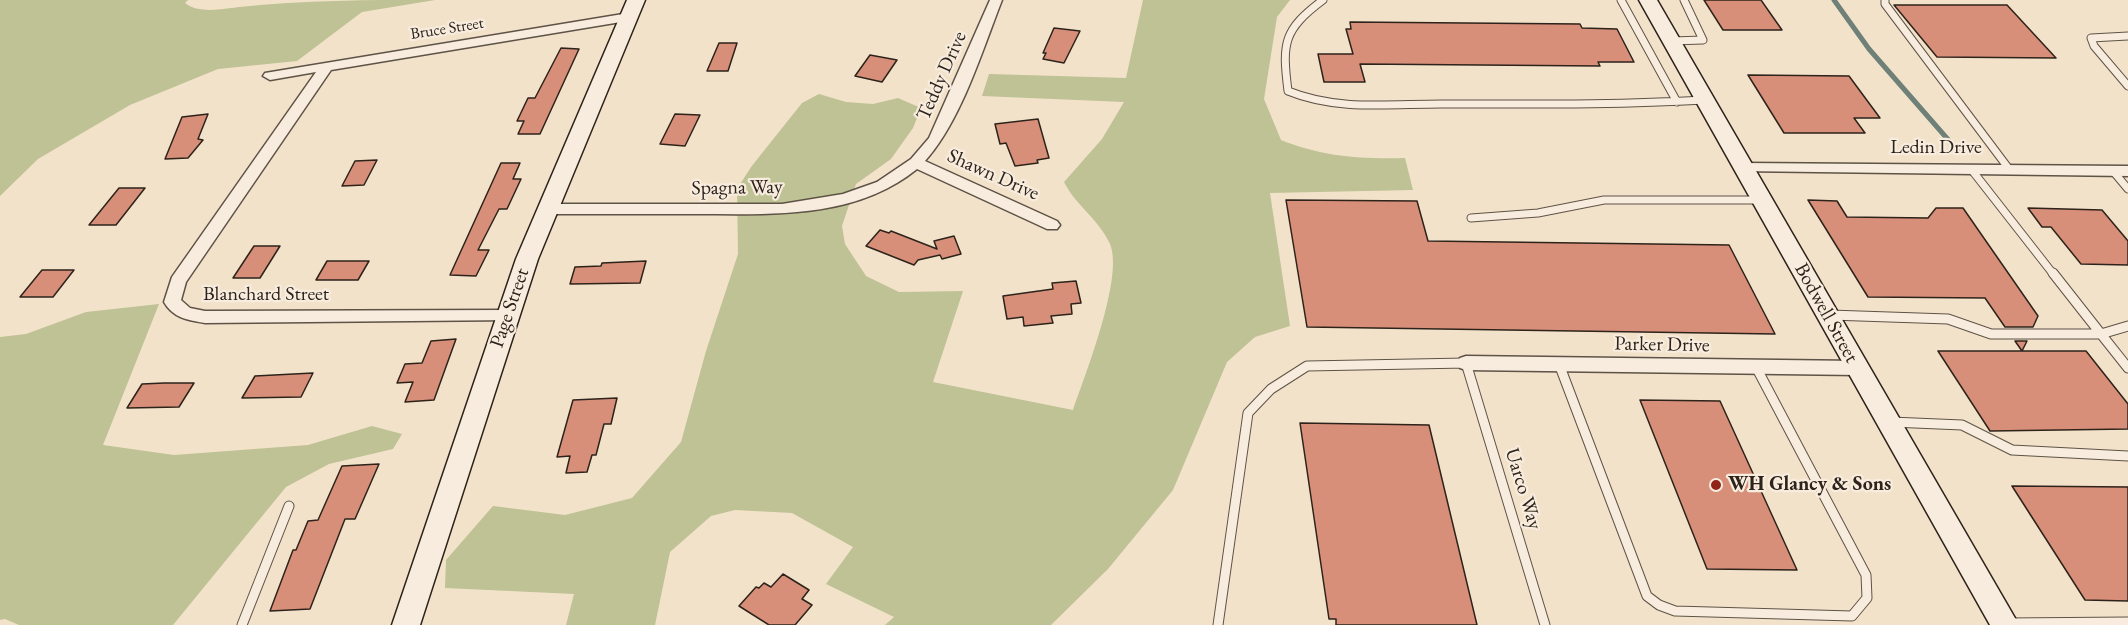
<!DOCTYPE html>
<style>
body{margin:0}
canvas{display:block;background:#f2e2ca}
</style>
<canvas width="2128" height="625"></canvas>
<script>
const g = document.querySelector('canvas').getContext('2d');
g.lineJoin = 'round';
function fillPath(path, color) { g.fillStyle = color; g.fill(path, 'evenodd'); }
function strokePath(path, color, width, dash) { g.strokeStyle = color; g.lineWidth = width; g.lineCap = dash ? 'butt' : 'round'; g.setLineDash(dash || []); g.stroke(path); }
function write(font, color, halo, rows, align = 'center') {
  g.font = font + ' "EB Garamond",serif'; g.lineWidth = 4.5; g.setLineDash([]); g.textBaseline = 'middle'; g.strokeStyle = halo; g.fillStyle = color; for (const [text, x, y, turn = 0] of rows) {
    g.save(); g.translate(x, y); g.rotate((+turn || 0) * Math.PI / 180); g.textAlign = isNaN(turn) ? turn : align; if (halo) g.strokeText(text, 0, 0); g.fillText(text, 0, 0); g.restore();
  }
}
fillPath(new Path2D(`
 M0,0h188l-3,3c13,11 38,6 54,4 65,-7 130,-7 196,-7l-73,12 -65,49 -79,8 -88,36 -92,54 -38,37z
 M1143,0h147l-13,17 -13,82 17,41c43,17 78,19 124,18l8,32 -143,3 20,133 -35,11 -28,25 -54,128 -65,79 -57,56h-166l9,-8 -68,-33 27,-37 -61,-34 -57,-3 -24,6 -41,36 -15,73h-89l8,-31 -129,-6 1,-28 47,-54 72,9 67,-17 49,-56 25,-91 32,-97 -1,-65 14,-22 51,-64 17,-9 27,8 27,2 25,-6 23,10 -8,20 -22,31 -35,25 -14,42 3,18 21,32 33,16 64,-1 -30,91 140,28c12,-35 51,-133 37,-166 -12,-26 -34,-38 -46,-62l38,-43 22,-37 -142,-6 7,-22 137,4z
 M159,304l-56,141 71,10 134,-10 64,-19 30,8 -9,15 -64,15 -43,23 -113,138h-154l-14,-6 -5,1v-283l26,-3 60,-22z`), '#bfc294');
strokePath(new Path2D(`
 M1834,0l35,49 89,102`), '#6f8078', 5);
const building = new Path2D(`
 M1704,0h57l21,30h-59z
 M1894,5h113l49,53 -119,-1z
 M1350,22l230,2 2,4 35,1 17,33h-36l2,4 -240,-2 5,18h-41l-6,-28h35l-7,-25h5z
 M1054,28l26,3 -16,32 -21,-4 3,-6h-3z
 M719,43h18l-9,28h-21z
 M561,48l18,1 -39,85h-22l6,-13h-7l11,-23h7z
 M870,55l27,5 -15,22 -27,-6z
 M1748,75l101,1 31,42h-26l11,15h-81z
 M208,114l-10,25 5,1 -15,18 -23,1 17,-42z
 M675,114l25,1 -15,31 -25,-2z
 M1038,119l11,39 -12,2 1,3 -23,3 -9,-23 -6,1 -5,-20z
 M377,160l-13,25 -22,1 13,-25z
 M501,163h19l-7,16h8l-14,30h-8l-21,41h11l-13,26 -26,-1z
 M119,188h26l-29,37h-27z
 M1286,200l131,1 11,40 301,4 46,89 -468,-7z
 M1808,200l29,1 10,16 81,1 8,-10h27l75,108 -5,11h-28l-20,-29 -117,-1z
 M2028,208l74,2 26,31v24l-47,-1 -30,-37h-9z
 M880,230l9,3 2,-2 46,18 -3,-8 20,-5 7,18 -19,5 -2,-4 -22,5 -4,5 -48,-19z
 M254,246h26l-20,32h-27z
 M327,261h42l-11,19h-42z
 M646,261l-6,22 -70,1 5,-17 26,-1 1,-3z
 M42,270h32l-21,27h-33z
 M1076,281l5,22 -10,1 1,10 -21,2 2,7 -29,3 -1,-9 -16,2 -4,-23 50,-7 -1,-6z
 M456,339l-22,61 -29,2 8,-20 -16,1 8,-19 17,-1 9,-22z
 M2015,341h12l-5,10h64l42,53v25l-138,2 -52,-80h84z
 M313,373l-12,24 -59,1 13,-22z
 M164,383h30l-15,24 -52,1 15,-24z
 M617,398l-6,26h-7l-8,31h-4l-5,17 -21,1 4,-17 -13,1 16,-57z
 M1640,400l80,1 77,169 -90,-1z
 M1300,423l129,2 48,200h-141v-6h-7z
 M379,464l-24,55h-10l-35,90 -40,2 23,-61h3l12,-29 10,-1 24,-54z
 M2012,486l116,1v114l-43,-1z
 M783,574l26,16 -7,9 10,6 -17,20h-26l-30,-19 17,-19 3,1 5,-5 7,4z`);
fillPath(building, '#d78f7a');
strokePath(building, '#2d231a', 1.5);
const laneFar1 = new Path2D(`
 M1323,0c-40,30 -41,43 -35,91 49,20 101,13 153,13 88,0 176,1 264,-4
 M1621,0l56,102
 M1885,0v4l124,165
 M2128,36l-37,2 3,8 34,40
 M1672,41l31,-1 -19,-40
 M1971,169l83,106
 M2113,171l15,18
 M1471,218l67,-5 66,-13h158`);
const lane = new Path2D(`
 M1830,315l118,4 43,15h110l-48,-61
 M2128,326l-27,8 27,34
 M1559,364l88,232 12,9 16,6 177,5 15,-18 -1,-23 -110,-208
 M1891,422l71,3 50,25 116,6
 M2007,623l121,-1
 M242,625l47,-119
 M1218,625l30,-212 23,-24 36,-23 159,-3 79,262`);
const street = new Path2D(`
 M990,0h12c-20,51 -41,121 -77,161l132,60 3,4 -3,4h-10l-130,-60c-63,51 -147,45 -223,45 -49,0 -97,0 -146,0l-8,-5 8,-5h234l61,-10 34,-12 34,-23 18,-21z
 M629,13l4,1v6l-302,50 -145,212 -5,18 9,8 15,3 302,-1 6,2 2,4 -2,4 -308,3c-17,-3 -32,-5 -41,-21l8,-25 144,-205 -46,8 -7,-4 2,-3z
 M1744,163l384,3v10l-389,-5 -2,-3z
 M1466,356l392,5 6,2 3,5 -3,5 -6,2 -392,-5 -6,-2 -3,-5 3,-5z`);
const secondary = new Path2D(`
 M627,0h18l-107,259 -118,366h-28l124,-366z
 M1639,0h18l362,625h-29z`);
strokePath(laneFar1, '#5e5346', 9);
strokePath(lane, '#5e5346', 11);
strokePath(street, '#5e5346', 3);
strokePath(secondary, '#2d231a', 3);
strokePath(laneFar1, '#f7ecdd', 7);
strokePath(lane, '#f7ecdd', 9);
fillPath(street, '#f7ecdd');
fillPath(secondary, '#f7ecdd');
for (const [x, y, r, color] of [
 [1716,485,6,"#8f2418"]
]) { const dot = new Path2D(); dot.arc(x, y, r, 0, 2 * Math.PI); g.fillStyle = color; g.fill(dot); strokePath(dot, '#f7ecdd', 2); }
write('16px', '#2d231a', '#f7ecdd', [
 ["Bruce Street",447,29,-9]
]);
write('20px', '#2d231a', '#f7ecdd', [
 ["Teddy Drive",942,76,-66],
 ["Ledin Drive",1936,148],
 ["Shawn Drive",993,175,24],
 ["Spagna Way",737,188,-1],
 ["Blanchard Street",266,295],
 ["Page Street",510,308,-71],
 ["Bodwell Street",1826,313,61],
 ["Parker Drive",1662,345,1],
 ["Uarco Way",1523,489,73]
]);
write('bold 20px', '#2d231a', '#f7ecdd', [
 ["WH Glancy & Sons",1728,485]
], 'left');
</script>
